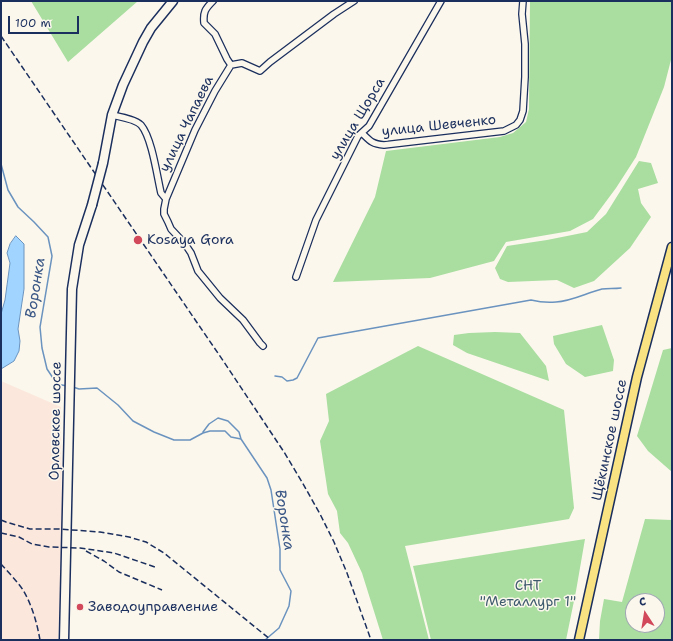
<!DOCTYPE html>
<meta charset="utf-8">
<style>
body{margin:0}
#map{position:relative;width:673px;height:641px;overflow:hidden;background:#fbf7ec;font-family:"Shantell Sans",sans-serif}
canvas{display:block}
.frame{position:absolute;inset:0;border:2px solid #1b2f5e;pointer-events:none}
.north{position:absolute;left:625px;top:593px;width:40px;height:40px;box-sizing:border-box;background:#fbf7ec;border:1px solid #a1a7b3;border-radius:50%;rotate:348deg;font-size:11px;font-weight:700;line-height:16px;text-align:center;color:#1b2f5e}
.north::after{content:'';display:block;margin:auto;width:14px;height:18px;background:#d1495b;clip-path:polygon(50% 0,100% 100%,50% 72%,0 100%)}
.scale{position:absolute;left:8px;top:16px;width:71px;height:18px;box-sizing:border-box;border:2px solid #1b2f5e;border-top:0;padding-left:5px;font-size:12px;line-height:14px;white-space:nowrap;color:#1b2f5e;-webkit-text-stroke:3px #fbf7ec;paint-order:stroke}
</style>
<div id="map">
<canvas width="673" height="641"></canvas>
<div class="frame"></div>
<div class="north">С</div>
<div class="scale">100 m</div>
</div>
<script>
const g = document.querySelector('canvas').getContext('2d');
g.lineJoin = 'round';
function fillPath(path, color) { g.fillStyle = color; g.fill(path, 'evenodd'); }
function strokePath(path, color, width, dash) { g.strokeStyle = color; g.lineWidth = width; g.lineCap = dash ? 'butt' : 'round'; g.setLineDash(dash || []); g.stroke(path); }
function write(font, color, halo, rows, align = 'center') {
  g.font = font + ' "Shantell Sans",sans-serif'; g.lineWidth = 3; g.setLineDash([]); g.textBaseline = 'middle'; g.strokeStyle = halo; g.fillStyle = color; for (const [text, x, y, turn = 0] of rows) {
    g.save(); g.translate(x, y); g.rotate((+turn || 0) * Math.PI / 180); g.textAlign = isNaN(turn) ? turn : align; if (halo) g.strokeText(text, 0, 0); g.fillText(text, 0, 0); g.restore();
  }
}
fillPath(new Path2D(`
 M1,381l60,26 1,131 -4,102h-57z`), '#fbe7dc');
fillPath(new Path2D(`
 M31,1h107l-70,61z
 M530,1h142v55l-8,31 -28,70 -20,31 -23,31 -23,12 -64,11 -12,19 -64,17 -97,4 42,-85 11,-46 114,-14 13,-4 13,-11 3,-13z
 M639,161l12,2 7,20 -20,6 3,14 10,14 -21,31 -36,33 -20,7 -17,-8 -49,2 -8,-3 -5,-11 12,-22 40,-6 40,-8 19,-18z
 M602,325l12,35 -1,11 -28,6 -19,-13 -12,-20 -1,-8z
 M495,332l25,1 26,33 3,15 -82,-28 -14,-8 1,-10 15,-2z
 M418,346l146,64 10,98 -5,11 -164,27 24,94h-46l-21,-67 -14,-30 -8,-10 -3,-22 -9,-17 -8,-53 9,-20 -3,-27z
 M672,348v124l-24,-21 -11,-15 26,-86z
 M645,519l27,1v120h-73l1,-19 4,-22 18,3zM633,601h24v24h-24z
 M585,539l-9,52 -10,49h-135l-18,-74z`), '#a9dea0');
const water = new Path2D(`
 M16,236l8,8v45l-6,40 2,12 -1,10 -5,10 -13,8v-55l4,-14 5,-37 -3,-10 3,-9z`);
fillPath(water, '#a1d5ff');
strokePath(water, '#6b93bf', 1);
strokePath(new Path2D(`
 M1,164l7,26 10,17 16,15 14,15 4,19 -12,71 2,21 5,21 10,15 10,2
 M275,376l7,1 5,4 6,-1 4,-2 21,-40 213,-38c8,2 16,3 25,2 16,-1 30,-9 46,-13 6,-1 12,0 19,-1
 M73,387l6,2 18,-1 21,17 15,16 21,11 20,8h16l13,-7 7,-2h15l6,6 10,2 26,39 4,12 9,59v21l11,21 -2,15 -10,22 -14,12
 M203,432l6,-8 9,-6 10,3 11,11 2,7`), '#6b93bf', 1.5);
const minor = new Path2D(`
 M213,1c-8,8 -10,11 -9,22l11,11 12,25 4,6
 M112,115c9,2 23,4 29,10 11,13 16,51 20,68l5,6 -2,10v5l4,8 3,7 14,15 6,9 7,18 22,27 23,22 17,23 3,3
 M362,133c8,8 10,11 22,12l120,-14 12,-6 4,-5 3,-9 2,-34v-33l-3,-30 1,-13
 M166,199l29,-69 20,-39 16,-26 11,-2 18,8 10,-9 64,-48 20,-13
 M296,277l20,-57 42,-84 11,-10 72,-125`);
const secondary = new Path2D(`
 M103,163l9,-48 11,-30 20,-43 8,-14 22,-27
 M64,640l8,-351 7,-44 13,-40`);
const primary = new Path2D(`
 M579,640l58,-263 35,-130`);
strokePath(minor, '#1b2f5e', 8);
strokePath(secondary, '#1b2f5e', 11);
strokePath(primary, '#1b2f5e', 11);
strokePath(minor, '#fbf7ec', 5.5);
strokePath(secondary, '#fbf7ec', 8);
strokePath(primary, '#f8e281', 8);
strokePath(new Path2D(`
 M1,36l223,326 60,90 18,30 18,32 14,28 13,31 24,67
 M1,520l5,2 24,7h29l41,3 29,5 17,5 18,11 107,87
 M1,533l18,4 13,7 17,3 31,1 34,5 41,14
 M86,551l18,10 15,11 43,18
 M1,564c7,8 16,17 22,26 9,15 14,33 17,50`), '#1b2f5e', 1.5, [6, 3]);
const secondaryBridge = new Path2D(`
 M92,205l11,-42`);
strokePath(secondaryBridge, '#1b2f5e', 11, []);
strokePath(secondaryBridge, '#fbf7ec', 8);
for (const [x, y, r, color] of [
 [138,240,5,"#d1495b"],
 [80,607,4,"#d1495b"]
]) { const dot = new Path2D(); dot.arc(x, y, r, 0, 2 * Math.PI); g.fillStyle = color; g.fill(dot); strokePath(dot, '#fbf7ec', 1.5); }
write('14px', '#1b2f5e', '#fbf7ec', [
 ["улица Щорса",358,119,-59],
 ["улица Чапаева",187,124,-64],
 ["улица Шевченко",439,126,-6],
 ["Орловское шоссе",56,421,-89],
 ["Щёкинское шоссе",610,440,-78]
]);
write('14px', '#1b2f5e', '#fbf7ec', [
 ["Kosaya Gora",147,240],
 ["Заводоуправление",88,607]
], 'left');
write('14px', '#3e5b6e', '#fbf7ec', [
 ["СНТ",528,586],
 ["\"Металлург 1\"",528,602]
]);
write('italic 15px', '#3c5886', '#fbf7ec', [
 ["Воронка",36,288,-81],
 ["Воронка",284,520,81]
]);
</script>
